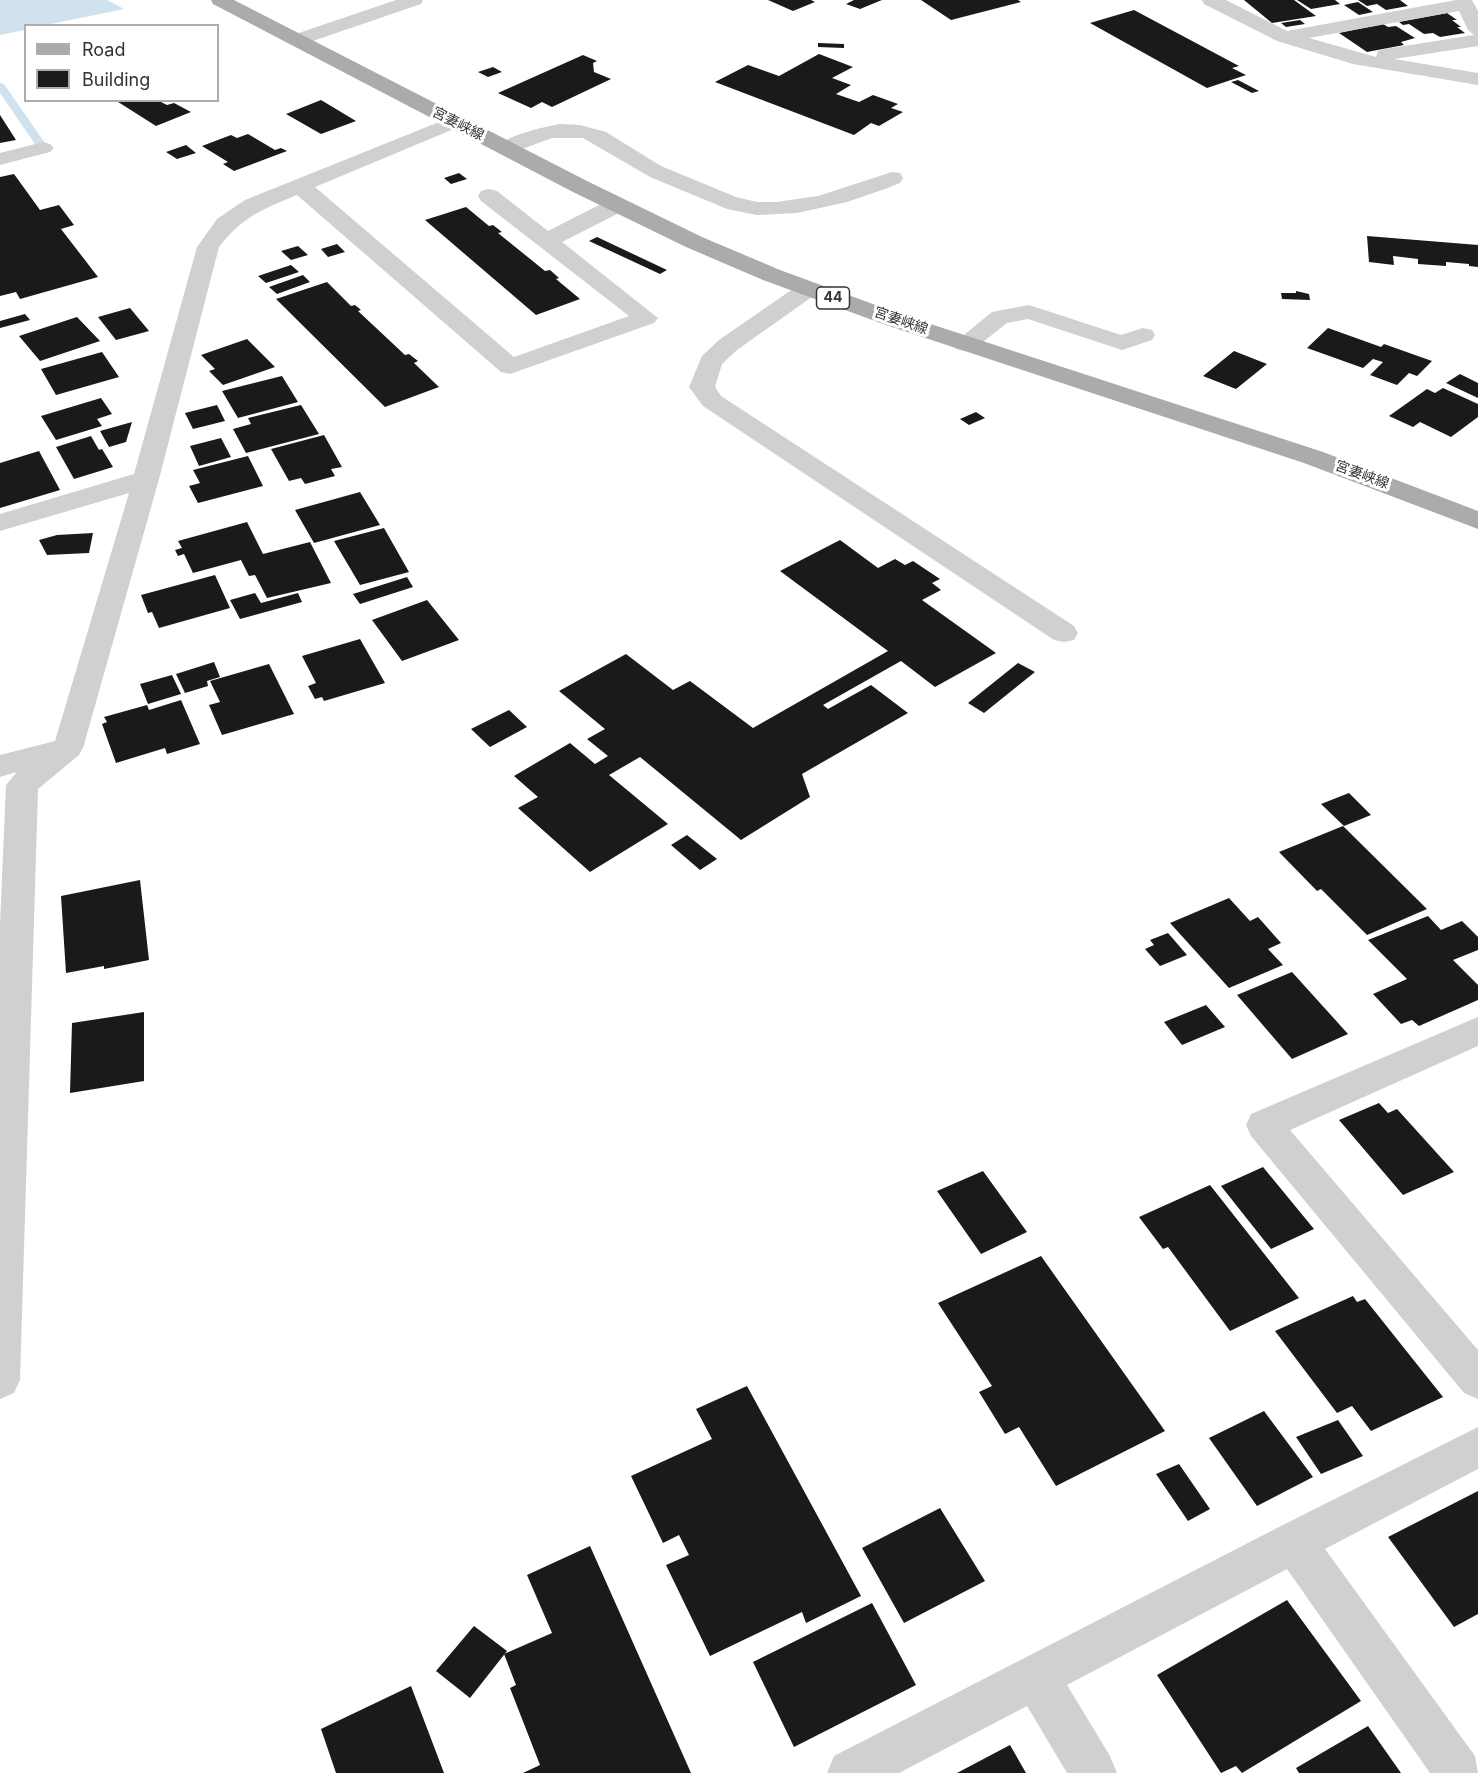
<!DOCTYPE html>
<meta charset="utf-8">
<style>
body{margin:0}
#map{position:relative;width:1478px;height:1773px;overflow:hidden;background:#fff;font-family:Inter,sans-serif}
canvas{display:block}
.legend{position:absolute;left:24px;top:24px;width:195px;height:78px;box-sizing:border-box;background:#fff;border:2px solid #adadad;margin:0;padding:8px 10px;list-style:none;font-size:18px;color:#333}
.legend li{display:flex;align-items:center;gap:12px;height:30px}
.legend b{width:30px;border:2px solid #adadad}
</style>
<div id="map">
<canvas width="1478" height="1773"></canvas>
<ul class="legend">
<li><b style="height:8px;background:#ababab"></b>Road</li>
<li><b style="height:16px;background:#1a1a1a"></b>Building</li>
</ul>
</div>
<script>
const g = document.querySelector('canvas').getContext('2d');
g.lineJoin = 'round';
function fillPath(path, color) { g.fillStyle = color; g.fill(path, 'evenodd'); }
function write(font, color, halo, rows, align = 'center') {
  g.font = font + ' Inter,"Noto Sans JP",sans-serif'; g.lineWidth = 6; g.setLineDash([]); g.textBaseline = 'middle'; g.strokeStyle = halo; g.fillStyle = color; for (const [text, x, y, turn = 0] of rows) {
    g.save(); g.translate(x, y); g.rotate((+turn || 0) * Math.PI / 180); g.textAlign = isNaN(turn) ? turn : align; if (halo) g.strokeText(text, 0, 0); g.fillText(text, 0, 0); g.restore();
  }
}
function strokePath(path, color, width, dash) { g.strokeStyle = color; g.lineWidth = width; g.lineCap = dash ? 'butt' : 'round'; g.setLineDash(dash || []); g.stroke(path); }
fillPath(new Path2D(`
 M0,0h107l17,9 -78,16 -20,1 -1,4 -25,5z`), '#cfe2ee');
fillPath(new Path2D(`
 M0,83l4,1 43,62v4h-8l-39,-57z`), '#cfe2ee');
fillPath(new Path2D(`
 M768,0h43l4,2 -22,9z
 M854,0h28l-22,9 -14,-5z
 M921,0h97l3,2 -70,18z
 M1244,0h50l22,16 -44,7z
 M1297,0h38l5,4 -29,5z
 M1358,0h42l8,6 -22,4 -9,-6 -10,2z
 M1358,2l15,10 -14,3 -15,-10z
 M1134,10l105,56 -7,2 14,7 -39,13 -117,-65z
 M1447,13l10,7h-5l9,7h-4l8,6 -25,4 -7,-4 -9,1 -15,-10 -6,1 -4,-3z
 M1300,20l5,4 -19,3 -5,-4z
 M1383,24l5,3 8,-1 19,12 -14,4 3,3 -37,7 -28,-19z
 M818,43l26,1v4l-26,-1z
 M819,54l34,13 -21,11 19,7 -15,9 23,8 14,-7 25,9 -7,4 12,4 -24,14 -8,-3 -17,12 -139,-53 33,-17 31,11z
 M583,55l14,6 -4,2 1,9 17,7 -59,28 -10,-5 -11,6 -33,-15z
 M493,67l9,5 -14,5 -10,-5z
 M1238,80l21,11 -7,2 -21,-11z
 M115,100h50l-4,2 6,3 7,-2 17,9 -35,14z
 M321,100l35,21 -35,13 -35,-20z
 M0,115l16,25 -16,3z
 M248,134l27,16 6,-2 6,3 -53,20 -11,-7 5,-2 -26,-16 29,-11 6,3z
 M186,145l10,8 -19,6 -11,-7z
 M459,173l8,6 -16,5 -7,-6z
 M14,174l26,36 19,-5 15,20 -13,4 37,48 -78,22 -4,-7 -16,4v-119z
 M466,207l23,19 4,-1 9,7 -4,1 47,38 5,-1 9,8 -3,1 24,20 -44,16 -111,-95z
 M1367,236l111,9v22l-9,-1v-2l-23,-2v4l-28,-2v-5l-25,-3 1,9 -25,-3z
 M597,237l70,33 -7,4 -71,-33z
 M337,244l8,8 -17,5 -7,-8z
 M298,246l10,9 -17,5 -10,-9z
 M291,265l8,7 -33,11 -8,-7z
 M303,275l7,7 -33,12 -8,-7z
 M327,282l24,24 4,-1 6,5 -3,1 47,44 4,-1 9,7 -4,2 25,24 -54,20 -109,-108z
 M1296,291l13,3 1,6 -28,-1 -1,-6h15z
 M130,308l19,23 -33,9 -18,-23z
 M25,314l5,6 -30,8v-7z
 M77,317l23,24 -60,20 -21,-25z
 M1328,328l53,19 3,-3 48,17 -15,15 -8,-3 -12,12 -27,-10 13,-13 -10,-3 -10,9 -56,-20z
 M247,339l28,28 -52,18 -14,-14 6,-2 -14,-14z
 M1234,351l33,13 -31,25 -33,-13z
 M102,352l17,25 -63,18 -15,-26z
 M1460,374l18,9v15l-32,-15z
 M282,376l16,26 -60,16 -16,-27z
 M1443,388l35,16v13l-27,20 -31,-15 -7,5 -24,-11 38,-27 8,4z
 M101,398l11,16 -15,5 5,7 -46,14 -15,-24z
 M217,405l8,16 -32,8 -8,-16z
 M301,405l18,29 -73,19 -13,-24 18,-5 -3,-6z
 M976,412l9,6 -16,7 -9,-6z
 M132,422l-6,20 -17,5 -9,-16z
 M324,435l18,32 -11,2 4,7 -30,8 -4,-6 -12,3 -18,-32z
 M91,436l8,14 3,-1 11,18 -39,12 -18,-32z
 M221,438l10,19 -32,9 -9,-20z
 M39,451l21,39 -60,18v-45z
 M248,456l15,30 -65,17 -9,-17 11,-3 -7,-13z
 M360,492l20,33 -66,18 -19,-33z
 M247,522l16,32 47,-12 21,41 -64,15 -12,-23 -6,1 -8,-16 -48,13 -9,-19 -6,2 -3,-6 7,-2 -4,-7z
 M384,528l25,44 -49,13 -26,-44z
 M93,533l-4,20 -42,2 -8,-15 18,-5z
 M840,540l38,28 17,-9 10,6 8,-4 27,18 -8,4 9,7 -19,10 74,53 -61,34 -34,-26 -78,44 5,4 43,-24 37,28 -106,61 8,23 -69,43 -101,-83 -31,18 59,49 -78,48 -72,-64 20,-11 -24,-21 56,-33 25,21 13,-8 -21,-17 18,-10 -46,-38 67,-37 47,36 17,-9 63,47 135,-77 -108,-80z
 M215,575l15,33 -71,20 -7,-16 -4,1 -7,-18z
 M407,577l6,10 -53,17 -7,-10z
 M255,593l6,10 37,-10 4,9 -62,17 -10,-19z
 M427,600l32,40 -57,21 -30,-41z
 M360,639l25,44 -61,18 -2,-4 -7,2 -7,-13 8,-3 -14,-27z
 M214,662l6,15 -13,4 1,5 -23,7 -9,-19z
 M1018,663l17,9 -51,41 -16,-10z
 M269,664l25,50 -72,21 -13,-30 11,-3 -10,-21z
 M172,675l9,19 -33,10 -8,-20z
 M181,700l19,44 -33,10 -2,-6 -49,15 -14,-39 5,-2 -3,-5 43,-12 2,5z
 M509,710l18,17 -37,20 -19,-18z
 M1349,793l22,22 -27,11 -23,-22z
 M1343,826l84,83 -60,26 -46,-46 -4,2 -38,-39z
 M687,835l30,24 -17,11 -29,-25z
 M140,880l9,80 -45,9v-3l-38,7 -5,-77z
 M1229,898l21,23 8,-4 23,26 -13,6 15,16 -54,23 -59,-65z
 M1428,916l13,14 21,-9 16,16v13l-25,10 25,25v15l-59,26 -7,-6 -11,4 -28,-30 34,-15 -39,-39z
 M1168,933l19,22 -27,11 -15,-17 9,-4 -4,-5z
 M1292,972l56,62 -56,25 -55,-64z
 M1206,1005l19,22 -43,18 -18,-23z
 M144,1012v69l-74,12 2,-70z
 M1379,1103l9,10 9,-4 57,63 -51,23 -64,-75z
 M1263,1167l51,62 -43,20 -50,-63z
 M983,1171l44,61 -46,22 -44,-63z
 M1210,1185l89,113 -69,33 -62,-84 -5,2 -24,-32z
 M1041,1256l124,175 -109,55 -37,-59 -14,7 -26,-42 13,-6 -54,-83z
 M1353,1296l4,6 8,-3 78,98 -72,34 -19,-25 -15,7 -62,-82z
 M747,1386l114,210 -55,27 -4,-11 -92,44 -44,-91 23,-10 -10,-20 -16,8 -32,-67 81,-37 -16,-30z
 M1264,1411l49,66 -56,29 -48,-68z
 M1338,1420l25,36 -42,18 -25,-37z
 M1179,1464l31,45 -22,12 -32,-47z
 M1478,1491v123l-24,13 -66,-90z
 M940,1508l45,73 -81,42 -42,-75z
 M590,1546l101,227h-168l17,-8 -30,-77 6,-3 -12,-31 48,-21 -25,-58z
 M1287,1600l74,101 -119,72 -6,-7 -15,7 -64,-98z
 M872,1603l44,82 -122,62 -41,-85z
 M474,1626l33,25 -37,47 -34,-27z
 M411,1686l33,87h-108l-15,-44z
 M1368,1726l33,47h-102l-3,-5z
 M1010,1745l16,28h-69z`), '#1a1a1a');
fillPath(new Path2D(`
 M396,0h27l-2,4 -117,40h-14l-3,-4 3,-4z
 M1202,0h24l61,31 169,-31h16l6,11v35l-84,13 84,14v12l-125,-21 -76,-23 -73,-37zM1459,11l9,19 6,5 -89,14 -7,2 -2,6 -67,-19z
 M454,116l7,2 3,4 -3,4 -146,61 199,170 115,-41 -148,-115 -3,-5 3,-5 8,-2 8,2 51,40 59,-30 8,-2 8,2 3,5 -3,5 -61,31 96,76 -4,5 -144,51 -9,-2 -204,-177c-34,14 -55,22 -78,52l-60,232 -76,269 -4,7 -41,34 -18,591 -6,13 -14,6v-474l6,-140 11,-13 -17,5v-22l55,-14 74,-248 -129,38v-17l134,-40 63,-227 20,-28 28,-19z
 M560,124l20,1 26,7 55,34 75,31 21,5h19l42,-6 74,-24 8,1 3,5 -3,5 -15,6 -38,13 -50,11 -40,2 -30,-6 -77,-32 -67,-39h-31l-46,17 -7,-2 -4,-4c10,-14 49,-22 65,-25z
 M43,142l7,2 4,4 -4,4 -50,13v-12z
 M808,282l8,2 4,5 -4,5 -79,56 -15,14 -7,23 6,9 353,230 4,7 -4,7 -10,2 -10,-2 -351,-234 -14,-19 13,-31 17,-16 81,-56z
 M1029,305l92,30 22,-7 9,2 3,5 -3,5 -30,10 -94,-31 -21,4 -33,26 -9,2 -9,-2 -3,-5 39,-32z
 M1478,1017v29l-188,84 188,220v49l-14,-6 -213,-257 -5,-11 5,-11z
 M1478,1427v42l-153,80 150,207 3,17h-48l-143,-204 -220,116 43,71 7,17h-50l-40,-67 -128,67h-72l7,-17 445,-229z`), '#d0d0d0');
fillPath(new Path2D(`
 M211,0h23l355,182 113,55 78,33 123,45 420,137 155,59v18l-174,-66 -418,-138 -123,-45 -77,-33 -113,-55 -360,-188z`), '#ababab');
write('14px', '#333', '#fff', [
 ["宮妻峡線",458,124,27],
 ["宮妻峡線",901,321,19],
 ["宮妻峡線",1362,475,20]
]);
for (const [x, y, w] of [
 [833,298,33]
]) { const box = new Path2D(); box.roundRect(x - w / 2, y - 11, w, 22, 4.5); g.fillStyle = '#fff'; g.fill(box); strokePath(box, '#333', 1.5); }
write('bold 14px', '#333', null, [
 ["44",833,298]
]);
</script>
